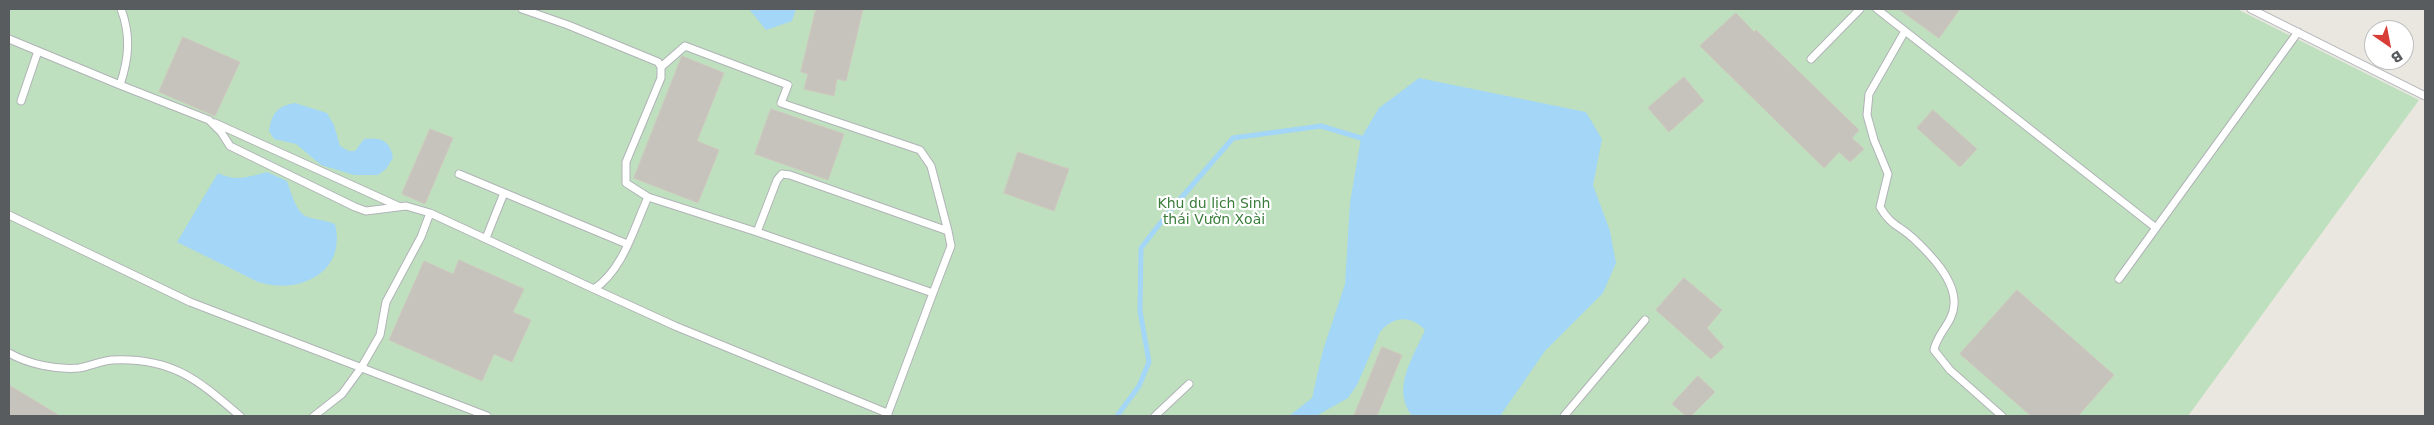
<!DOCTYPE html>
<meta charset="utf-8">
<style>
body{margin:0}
#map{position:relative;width:2434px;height:425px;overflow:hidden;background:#eae7e0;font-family:"DejaVu Sans",sans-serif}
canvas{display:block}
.frame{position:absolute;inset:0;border:10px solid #595c5f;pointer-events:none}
.north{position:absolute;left:2364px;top:20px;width:50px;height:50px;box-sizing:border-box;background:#fff;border:1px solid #bdbebf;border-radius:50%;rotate:147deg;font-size:14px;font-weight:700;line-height:20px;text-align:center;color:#595c5f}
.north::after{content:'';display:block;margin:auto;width:18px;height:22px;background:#d93d37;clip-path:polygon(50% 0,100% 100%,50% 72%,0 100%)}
</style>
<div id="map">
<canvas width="2434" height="425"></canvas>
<div class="frame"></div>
<div class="north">B</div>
</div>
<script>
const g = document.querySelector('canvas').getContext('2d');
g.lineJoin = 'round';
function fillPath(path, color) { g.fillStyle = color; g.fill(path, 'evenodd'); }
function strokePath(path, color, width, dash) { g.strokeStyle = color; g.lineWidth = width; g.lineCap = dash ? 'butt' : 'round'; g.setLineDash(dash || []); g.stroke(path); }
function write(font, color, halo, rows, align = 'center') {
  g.font = font + ' "DejaVu Sans",sans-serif'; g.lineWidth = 4.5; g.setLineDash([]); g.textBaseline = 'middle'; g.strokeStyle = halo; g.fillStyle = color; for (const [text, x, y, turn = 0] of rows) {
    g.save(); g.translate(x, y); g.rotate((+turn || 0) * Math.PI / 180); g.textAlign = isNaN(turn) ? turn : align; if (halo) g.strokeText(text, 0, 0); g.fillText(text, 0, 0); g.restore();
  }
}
fillPath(new Path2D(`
 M9,9h2228l182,91 -231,316h-2179z`), '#bfe0be');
fillPath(new Path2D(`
 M749,9h47l-4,12 -26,9z
 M1419,78l167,34 16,27 -9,46 17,46 6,32 -13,30 -58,58 -45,65h-88c-21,-28 1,-58 13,-86 -14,-15 -32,-14 -45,2l-23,53 -9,13 -32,18h-27l23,-18 11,-48 22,-66 5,-81 11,-65 18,-30z
 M295,103l32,10 7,12 6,21 9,5h6l9,-12c17,-2 26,1 29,19l-7,11 -8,6h-24l-33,-10 -25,-21 -22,-5 -5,-8c3,-18 8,-25 26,-28z
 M267,172l20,9c4,10 9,33 21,36 9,3 17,3 27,7 12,49 -36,71 -77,58l-81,-40 41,-69c18,9 30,4 49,-1z`), '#a3d6f7');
strokePath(new Path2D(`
 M1117,416l22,-30 10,-24 -9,-51 1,-63 28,-36 64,-74 88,-12 40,12`), '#a3d6f7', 5);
const building = new Path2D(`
 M816,9h47l-17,72 -9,-2 -3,17 -30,-7 4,-15 -7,-2z
 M1899,9h61l-21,29z
 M1736,13l18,19 2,-2 103,100 -7,8 12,11 -14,13 -11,-10 -15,16 -124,-122z
 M183,37l57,25 -25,54 -56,-24z
 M682,56l42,17 -27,68 22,9 -21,53 -64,-25z
 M1684,77l20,24 -35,31 -21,-24z
 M771,109l73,25 -16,46 -73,-26z
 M1933,110l44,39 -17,18 -43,-39z
 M430,129l23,9 -28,66 -23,-10z
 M1018,152l51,17 -15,42 -50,-18z
 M459,260l65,29 -11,23 18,8 -19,42 -18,-8 -12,27 -93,-41 35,-79 29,13z
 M1684,278l38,32 -15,18 17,19 -13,12 -55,-49z
 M2017,290l97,85 -36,41h-47l-71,-62z
 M1382,347l20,8 -25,61h-23z
 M1698,376l17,16 -24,24h-5l-14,-12z
 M9,385l51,31h-51z`);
fillPath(building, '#c6c2bc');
strokePath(building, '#cec9bf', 1);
const service = new Path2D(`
 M121,9c10,26 8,49 -1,76l89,35 12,12 9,14 125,61 11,4 40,-5 24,7
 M522,9l46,16 90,37 3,5v11l-35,84v21l22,14 109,35 176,61 18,-47 -3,-15 -158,-56 -8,-1 -5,6 -20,52
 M1877,9l279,219
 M2251,9l174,87
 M1905,31l-36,63 -2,21 7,25 14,34 -8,33c11,19 19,18 33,31 17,16 43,42 41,67 -1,18 -17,28 -20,45l16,20 52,46
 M9,39l111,46
 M1811,59l49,-50
 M661,67l24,-21 103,39 -7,18 139,47 11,16 17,65
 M21,101l17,-50
 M215,123l183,83
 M459,174l168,70
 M9,215l181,87 297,114
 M486,238l18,-45
 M2119,279l179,-247
 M594,289l81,37 212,87
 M9,353c19,11 47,17 70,15 11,-2 22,-7 33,-8 60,-3 86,20 128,56
 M314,416l28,-22 19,-26 19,-33 6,-33 35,-65 9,-24 164,76c29,-19 40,-61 54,-92
 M887,416l46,-123
 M1155,416l34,-32
 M1564,416l81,-96`);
strokePath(service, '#b0b3b7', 9);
strokePath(service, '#fff', 7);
write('14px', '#3a7d3b', '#fff', [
 ["Khu du lịch Sinh",1214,204],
 ["thái Vườn Xoài",1214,220]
]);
</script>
